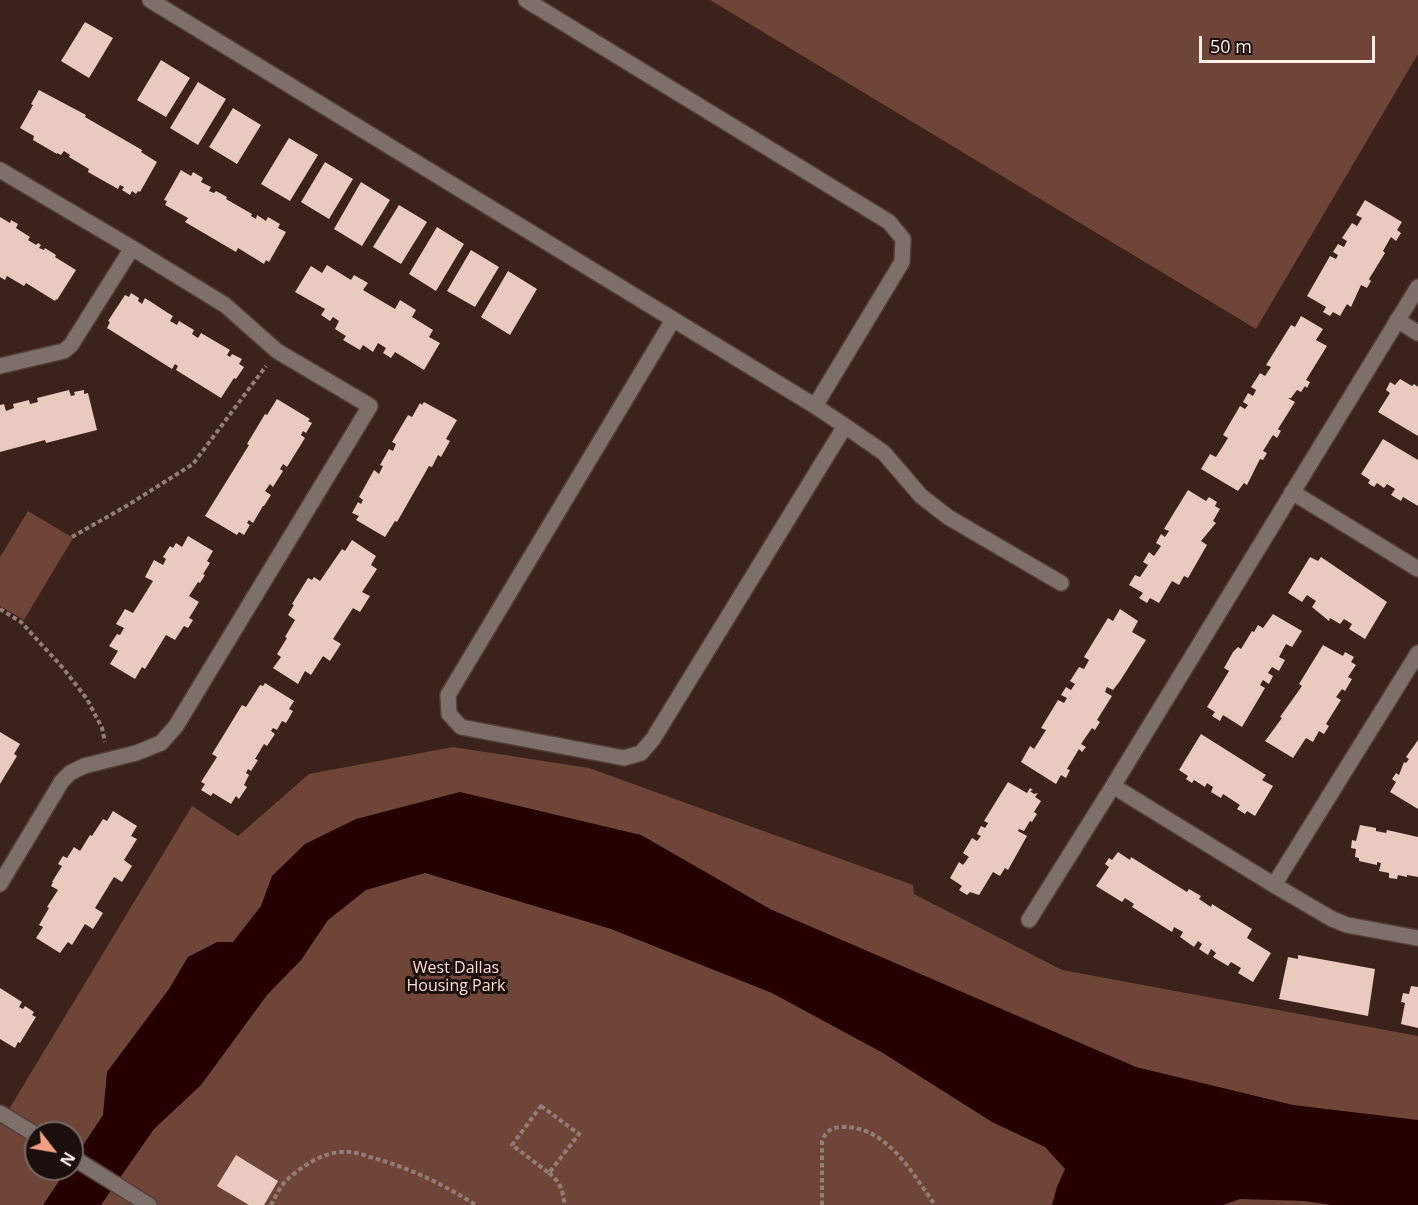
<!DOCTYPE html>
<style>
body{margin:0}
#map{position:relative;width:1418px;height:1205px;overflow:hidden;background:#3b221b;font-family:"Open Sans",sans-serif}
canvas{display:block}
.north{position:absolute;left:24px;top:1121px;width:60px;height:60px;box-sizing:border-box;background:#1a0f0c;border:2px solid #766864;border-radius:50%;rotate:121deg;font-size:16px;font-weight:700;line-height:24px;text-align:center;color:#ffeee8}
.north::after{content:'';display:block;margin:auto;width:21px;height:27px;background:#f39f85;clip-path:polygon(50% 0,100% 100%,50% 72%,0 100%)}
.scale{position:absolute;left:1199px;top:36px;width:176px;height:27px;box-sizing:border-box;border:3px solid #ffeee8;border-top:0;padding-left:8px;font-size:18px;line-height:21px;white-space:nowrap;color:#ffeee8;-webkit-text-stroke:4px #1a0f0c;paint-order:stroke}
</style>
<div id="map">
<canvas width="1418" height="1205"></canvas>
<div class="north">N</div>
<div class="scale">50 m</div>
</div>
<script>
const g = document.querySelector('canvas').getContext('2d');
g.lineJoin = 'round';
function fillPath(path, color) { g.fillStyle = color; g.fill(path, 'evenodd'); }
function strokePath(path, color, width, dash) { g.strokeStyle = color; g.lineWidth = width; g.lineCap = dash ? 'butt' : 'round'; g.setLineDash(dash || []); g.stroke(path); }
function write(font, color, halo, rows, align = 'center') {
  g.font = font + ' "Open Sans",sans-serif'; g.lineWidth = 6; g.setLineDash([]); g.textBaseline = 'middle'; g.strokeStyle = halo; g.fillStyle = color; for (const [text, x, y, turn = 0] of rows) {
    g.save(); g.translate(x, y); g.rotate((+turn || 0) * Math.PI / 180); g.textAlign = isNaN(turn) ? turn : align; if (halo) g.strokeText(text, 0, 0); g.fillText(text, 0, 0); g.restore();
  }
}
fillPath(new Path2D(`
 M710,0h708v54l-162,275z
 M28,511l45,27 -49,82 -24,-14v-49z
 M453,747l136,21 324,117 1,9 148,76 356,66v169h-1418v-81l192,-318 46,30 71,-62zM36,1133h36v36h-36z`), '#6f4538');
fillPath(new Path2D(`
 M460,792l181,43 129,74 366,158 157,38 125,15v85h-86l-28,-4 -64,-2 -17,6h-171l5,-18 8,-18 -20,-22 -53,-25 -109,-69 -111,-60 -161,-64 -186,-56 -59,17 -38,30 -27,40 -34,35 -66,90 -47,44 -53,76h-58l24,-36h5v-7l31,-47 4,-43 62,-83 19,-32 29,-15h16l28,-36 11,-30 33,-32 51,-25z`), '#260000');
fillPath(new Path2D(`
 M85,22l28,16 -24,40 -28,-17z
 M161,60l29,18 -24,39 -29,-17z
 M198,82l28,17 -28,46 -28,-17z
 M39,90l47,25 -1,2 57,33 -1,2 16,10 -17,30 -2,-1 -2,3 -4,-3 -2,4 -8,-5 2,-3 -4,-2 -2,4 -30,-17 1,-3 -20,-12 1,-2 -6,-4 -3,4 -4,-2v1l-24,-14 1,-4 -14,-8 13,-23 -2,-1z
 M233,108l28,17 -24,39 -28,-17z
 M289,138l29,17 -28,46 -29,-17z
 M325,162l28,17 -24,40 -28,-17z
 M181,170l10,6 2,-4 10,6 -2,4 10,5 -2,4 5,2 2,-2 11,6 -1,2 26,15 -1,2 5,3 1,-4 9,6 2,-4 12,7 -2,4 8,4 -17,30 -3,-2 -2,4 -26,-16 -2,4 -51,-30 3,-4 -23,-13 2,-4 -3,-1z
 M361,182l29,18 -28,46 -28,-17z
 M1365,200l37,22 -5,8 4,3 -5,8 -5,-4 -8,14 2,2 -16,26 2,2 -4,7 -6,-3 -10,22 -4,-3 -7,12 -7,-4 -3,4 -7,-4 3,-5 -19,-11 23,-40 6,3 2,-4 -5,-3 5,-8 6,3 3,-6 -5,-3 10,-15 5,3 5,-8 -6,-3z
 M399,205l28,17 -26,42 -28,-17z
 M0,217l10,6 1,-3 7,4 -2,4 14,9 -2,3 8,5 2,-2 3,2 -2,3 5,2 1,-2 11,7 -1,2 21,13 -19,30 -1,-1 -1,2 -29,-18 -2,3 -17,-10 -2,4 -5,-3z
 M437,227l27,17 -28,47 -27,-17z
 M471,250l28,17 -24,40 -28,-16z
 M327,265l24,15 3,-5 14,8 -5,7 32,19 5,-9 16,10 -4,7 21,13 -4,7 11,6 -16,27 -29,-18 -4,6 -8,-5 3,-5 -8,-5 -5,9 -10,-7 -3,5 -17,-10 3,-4 -11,-7 4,-8 -6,-4 -3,4 -9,-6 4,-6 -30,-17 16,-26 11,7z
 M508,271l29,18 -27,46 -29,-18z
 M131,293l8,5 -1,3 4,3 3,-6 23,15 5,3 -3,5 7,4 2,-4 15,9 -2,4 6,4 3,-5 29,17 -3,5 3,2 2,-3 10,5 -3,5 5,3 -8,12 -2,-1 -13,20 -45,-28 2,-4 -3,-2 -3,5 -65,-41 3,-6 -2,-1 17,-26 4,2z
 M1301,316l22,13 -7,11 11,6 -21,34 4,2 -3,6 -2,-2 -4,6 -4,-2 -6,8h-3l7,4 -17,27 3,2 -4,7 -4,-3 -10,16 4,2 -4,7 -3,-1 -13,26 -3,-2 -6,8 -37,-22 9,-15 6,3 12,-19 -5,-3 17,-29 5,3 3,-4 -5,-3 5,-9 5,3 3,-6 -5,-3 9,-14 5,3 6,-9 -5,-2 25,-40 4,2z
 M1400,379l12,7 2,-2 4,3v49l-40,-24 12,-19 -4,-3 4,-8 5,3z
 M69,390l2,6 4,-1 -1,-3 10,-2v4l4,-1 9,37 -51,13 -1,-3 -45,12v-47l4,-1 2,7 8,-3 -1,-4 16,-4 1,4 8,-2 -1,-4z
 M277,399l33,20 -2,2 4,2 -6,10 -3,-2 -2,4 4,3 -18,29 -4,-3 -3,5 3,2 -10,16 -3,-3 -5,7 6,4 -7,11h-1l-10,17 -4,-3 -2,3 3,2 -6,10 -5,-3 -2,3 -32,-19 44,-71 -2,-1 18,-30 2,1z
 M424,402l33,18 -11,19 4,2 -9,16 -3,-2 -6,12 -3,-1 -32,56 -2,-1 -10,16 -29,-17 3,-4 -7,-3 6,-11 3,2 2,-4 -4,-3 15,-27 5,4 4,-8 -3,-1 9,-16 4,2 3,-7 -4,-2 16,-27 4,2 8,-14 2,2z
 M1383,439l35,21v46l-15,-9 -2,4 -10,-6 4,-6 -8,-5 -3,4 -7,-5 -3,4 -6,-4 2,-3 -9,-6z
 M1188,490l18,11 3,-4 8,5 -2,4 5,3 -7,12 3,2 -15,18 6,4 -19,33 -4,-2 -5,9 -7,-4 -13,22 -9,-5 -3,5 -8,-5 4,-5 -14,-8 6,-10 5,2 8,-12 -5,-3 6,-10 5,4 7,-10 -5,-3 5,-9 4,3 4,-6 -5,-2z
 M188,536l25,15 -6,10 3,2 -7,11 2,1 -5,8 -2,-1 -9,14 10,6 -10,16 4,2 -5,8 -4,-2 -9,14 -9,-5 -21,34 -3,-2 -7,12 -25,-15 8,-13 -9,-5 8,-12 3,1 4,-7 -8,-4 9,-15 8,4 20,-32 -8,-4 9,-17 9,5 3,-6 -3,-2 7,-11 3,2 3,-5 6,4z
 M352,540l24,16 -5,9 6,4 -15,23 8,4 -10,16 -7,-4 -20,31 8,5 -11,17 -7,-5 -12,19 -6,-4 -7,13 -25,-16 8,-11 -4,-3 10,-16 -2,-1 10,-17 -7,-5 6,-10 -2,-1 16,-26 4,2 2,-3 6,4 22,-32 3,2z
 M1310,557l8,4 3,-4 66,45 -22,37 -16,-10 3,-5 -8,-5 -4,5 -10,-6 -1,3 -17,-14 4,-6 -9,-6 -5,7 -14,-9z
 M1120,609l18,12 -6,11 14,8 -26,41 -7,9 -6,-3 -2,5 7,4 -15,24 3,2 -5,8 -3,-2 -11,16 5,3 -4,5 -3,-3 -12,20 3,1 -4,8 -5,-3 -5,9 -35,-22 9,-16 4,3 12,-19 -5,-2 17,-28 6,3 3,-5 -6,-3 5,-8 5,3 4,-6 -5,-3 9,-14 5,2 5,-9 -5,-3 24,-39 5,3z
 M1273,614l29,17 -10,16 -6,-3 -7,13 6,3 -6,11 -7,-4 -4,6 5,3 -4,8 -6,-4 -3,5 5,3 -23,39 -19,-12 -3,6 -8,-5 3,-4 -8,-5 22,-36 -5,-3 9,-16 5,-5 3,2 11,-18 2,1 4,-7 5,3z
 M1323,645l20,11 2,-4 9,5 -3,5 5,3 -8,12 4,2 -7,12 -3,-2 -6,8 5,3 -15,24 3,2 -5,8 -5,-3 -6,11 -7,-4 -13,20 -28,-17 17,-23 -2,-1 22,-31 -3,-2z
 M265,683l29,18 -5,8 4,2 -7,12 -4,-2 -5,9 -4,-2 -2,3 4,3 -8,12 -3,-2 -9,15 3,1 -7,11 -3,-2 -2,4 3,2 -5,10 3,2 -8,12 -3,-3 -5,8 -18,-11 -2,3 -10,-6 4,-6 -4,-2 16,-25 -5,-3 30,-49 4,2 14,-22 3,1z
 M0,732l20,12 -6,10 3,2 -17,28z
 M1201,734l65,41 -4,5 11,6 -18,30 -8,-5 -2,3 -8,-5 3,-4 -17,-11 -2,4 -10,-6 2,-5 -6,-4 -2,4 -11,-7 -2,3 -6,-4 2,-3 -9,-6z
 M1418,740v69l-28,-17 6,-10 -4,-3 4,-6 3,2 5,-13 2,1 3,-4 -3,-2z
 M1008,782l19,11 3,-5 3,2 -3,1 4,3 4,-1 -3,4 6,4 -7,11 3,2 -5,8 -2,-1 -6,10 -5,-2 -1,2 9,5 -19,34 -3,-2 -5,8 -7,-4 -14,23 -9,-3 -3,3 -8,-5 3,-4 -12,-8 9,-16 4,3 6,-8 -6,-4 9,-15 5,3 4,-5 -4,-2 4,-8 4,2 3,-5 -4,-2z
 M113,811l24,15 -6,10 6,3 -13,21 8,6 -10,16 -8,-5 -19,31 8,5 -10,16 -8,-5 -13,21 -4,-3 -8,11 -24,-15 7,-11 -4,-2 10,-17 -2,-1 11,-17 -7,-4 2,-4h-1l10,-16 -4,-2 5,-8 4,2 7,-11 6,4 10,-16 2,1 11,-17 4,2z
 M1360,825l16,3v3l10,2 1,-3 31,7v40l-11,-2v2l-9,-2 -1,4 -8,-1v-5l-10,-2 2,-8 -4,-1v3l-18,-4v-3l-4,-1 1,-8 -5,-1 1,-8 4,1z
 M1118,852l12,8 1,-3 56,35 2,-3 12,7 -2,3 12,8 1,-3 40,25 -5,9 24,15 -18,29 -15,-9 3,-5 -10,-6 -3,4 -15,-9 3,-4 -5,-4 -3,6 -9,-6 3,-5 -4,-3 -4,6 -14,-10 3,-5 -9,-5 -2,5 -40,-25 2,-3 -9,-6 -3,4 -26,-16 13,-19 -4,-3 4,-6 3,2z
 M1298,955l77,14 -7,47 -89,-17 9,-42 10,2z
 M1411,986l7,1v41l-17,-4 4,-21 -4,-1 2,-9 6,1z
 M0,988l22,14 -3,5 4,2 2,-3 9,6 -2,3 4,2 -16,26 -2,-1 -3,6 -15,-9z
 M236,1155l42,26 -14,24h-15l-32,-19z`), '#eac9be');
const minor = new Path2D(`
 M150,0l665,406 87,-144 1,-23 -14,-17 -363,-222
 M0,170l132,78 93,57 52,46 93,55 -194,320 -15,17 -25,10 -52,13 -14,7 -8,8 -62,103
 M1418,287l-305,499 161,99 58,34 15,6 71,13
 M673,320l-225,375 1,19 12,13 163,31 17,-5 12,-14 192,-313 -30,-20
 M1397,320l21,13
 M0,366l64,-15 7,-6 61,-97
 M845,426l39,27 37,43 27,21 113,66
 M1292,492l126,77
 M1274,885l144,-232
 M1029,920l84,-134
 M0,1113l36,22
 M72,1157l77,48`);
strokePath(minor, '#563f38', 18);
strokePath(new Path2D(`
 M72,537l56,-32 65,-41 73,-98
 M0,609l21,13 42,46 24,31 15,29 3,14
 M541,1106l38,28 -30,39 -37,-28z
 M549,1173c12,10 13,17 16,32
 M271,1205c5,-9 10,-21 18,-27 13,-12 35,-26 53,-26 10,-1 19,2 28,5 38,10 73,27 106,48
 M822,1205v-64c4,-10 10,-14 21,-14 44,-1 70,47 92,78`), '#937e77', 4, [4.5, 3]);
strokePath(minor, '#7d706b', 15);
write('16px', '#fedbd0', '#1a0f0c', [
 ["West Dallas",456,968],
 ["Housing Park",456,986]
]);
</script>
